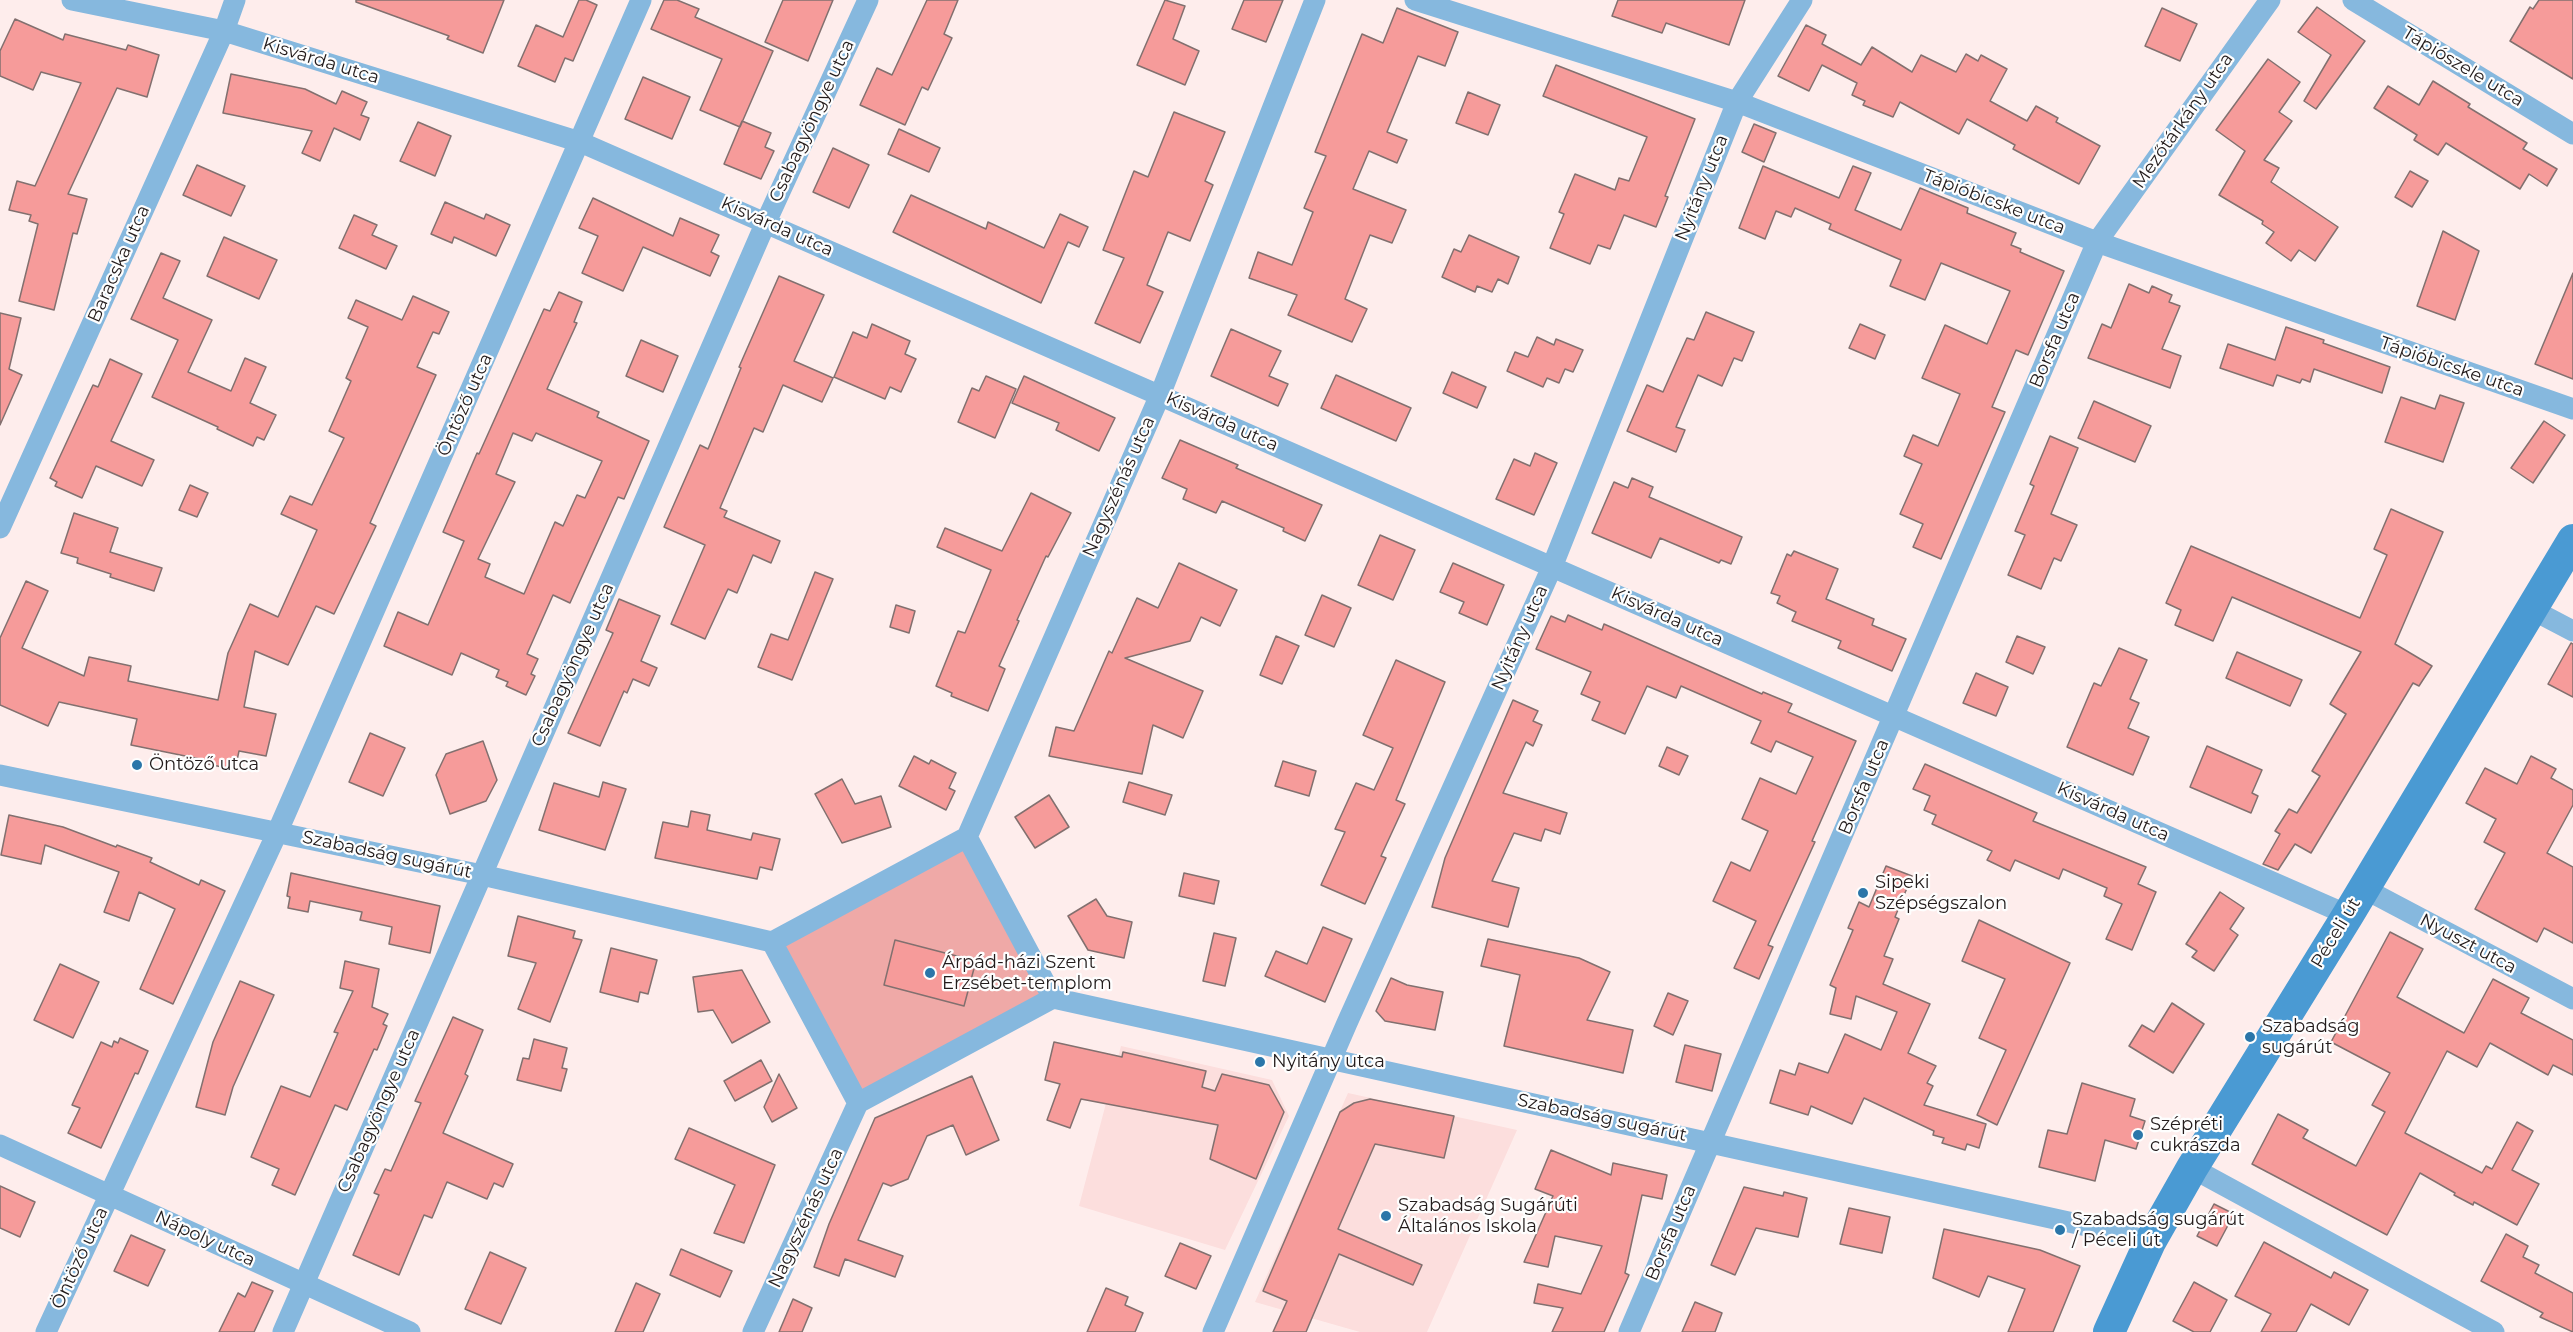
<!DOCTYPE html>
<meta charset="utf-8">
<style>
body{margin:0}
canvas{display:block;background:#feedec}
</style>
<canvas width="2573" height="1332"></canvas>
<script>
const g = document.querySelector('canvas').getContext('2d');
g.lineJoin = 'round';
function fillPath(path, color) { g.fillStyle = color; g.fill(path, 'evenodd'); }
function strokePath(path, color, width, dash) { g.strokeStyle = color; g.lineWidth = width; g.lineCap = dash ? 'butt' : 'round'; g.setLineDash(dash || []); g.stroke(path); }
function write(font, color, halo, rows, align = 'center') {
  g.font = font + ' Montserrat,sans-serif'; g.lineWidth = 4.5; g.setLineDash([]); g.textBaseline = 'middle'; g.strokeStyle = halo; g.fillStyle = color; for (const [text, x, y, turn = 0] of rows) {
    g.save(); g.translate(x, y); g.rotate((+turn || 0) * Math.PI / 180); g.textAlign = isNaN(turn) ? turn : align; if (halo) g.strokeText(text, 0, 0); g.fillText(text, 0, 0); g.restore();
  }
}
fillPath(new Path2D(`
 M1121,1046l151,34 17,36 -64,134 -146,-44z
 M1348,1093l169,37 -90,202h-67l-105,-30z`), '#fcdedd');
fillPath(new Path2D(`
 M967,837l86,161 -195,105 -86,-161z`), '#efa9a7');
const building = new Path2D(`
 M356,0h148l-21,53 -36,-14 2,-3 -93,-34z
 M579,0h7l11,5 -24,56 -8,-3 -10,24 -37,-16 18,-41 27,12z
 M664,0h13l22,9 -4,8 78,34 -33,76 -40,-17 22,-51 -71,-30z
 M783,0h50l-25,61 -43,-19z
 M927,0h31l-14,34 8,4 -24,52 -6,-3 -17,38 -45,-20 17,-37 15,7z
 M1165,0l20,6 -12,33 26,12 -14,34 -48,-20z
 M1244,0h39l-17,42 -34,-13z
 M1618,0h127l-16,45 -63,-22 -4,10 -50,-17z
 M2539,0h34v79l-63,-38 20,-34 3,2z
 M2317,7l48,34 -49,68 -12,-8 27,-46 -33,-23z
 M1397,8l61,24 -13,34 -27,-10 -31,76 20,8 -10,23 -28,-12 -16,38 53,21 -14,33 -22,-8 -25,64 22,10 -15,33 -64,-27 9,-20 -48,-17 9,-26 34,13 21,-53 -9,-4 22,-52 -11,-4 47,-118 21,9z
 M2162,8l35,16 -17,37 -35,-15z
 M15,19l48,21 2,-6 61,16 2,-5 31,10 -12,42 -30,-9 -49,106 19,5 -10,35 -4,-1 -19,77 -35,-9 19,-77 -9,-3 2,-6 -22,-5 8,-29 18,5 46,-103 -40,-11 -8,18 -33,-14v-25z
 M1806,25l20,10 -4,9 39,21 11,-18 40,25 9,-17 35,17 10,-18 12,7 3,-6 26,14 -17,32 37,20 9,-15 22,12 -2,4 44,24 -21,38 -66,-35 2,-4 -48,-26 -8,15 -59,-32 -7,15 -30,-12 2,-4 -13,-6 5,-12 -35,-18 -13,26 -31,-15z
 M2268,59l32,23 -21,30 13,9 -28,39 15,8 -8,14 67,45 -23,34 -16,-11 -8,11 -25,-18 8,-11 -12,-8 1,-3 -44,-26 26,-44 -29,-21z
 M1556,65l139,54 -30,77 3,1 -12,30 -32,-12 -14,34 -12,-4 -8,19 -40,-16 14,-34 -5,-2 16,-38 40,16 4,-12 10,3 18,-44 -104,-41z
 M231,74l74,15 31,15 6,-13 25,11 -6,13 8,3 -9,22 -26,-12 -14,33 -18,-8 10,-22 -89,-18z
 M643,77l47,20 -18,42 -47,-20z
 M2433,81l37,23 -2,3 59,36 -4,6 34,20 -10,17 -18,-12 -9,15 -74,-46 -8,12 -24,-15 3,-5 -43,-27 14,-22 31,19z
 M1468,92l32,13 -12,30 -32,-12z
 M1174,112l51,20 -20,49 8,4 -23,56 -22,-9 -21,53 16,7 -23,51 -45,-20 29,-65 -21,-8 31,-79 14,6z
 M742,121l29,12 -6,14 9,4 -13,28 -37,-15z
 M418,122l33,14 -16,40 -35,-15z
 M1754,124l22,9 -12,29 -22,-10z
 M899,129l41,19 -11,24 -41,-18z
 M833,148l36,17 -20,43 -36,-16z
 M197,165l48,21 -14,30 -48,-21z
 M1763,166l76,32 14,-32 18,7 -16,37 46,20 19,-42 48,20 -1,5 49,20 -5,12 10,4 -1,3 44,19 -36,84 -12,-5 -24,57 13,5 -64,147 -28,-12 10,-23 -23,-10 22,-50 -18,-8 9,-21 25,11 22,-52 -38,-16 23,-53 42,19 23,-53 -69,-28 -16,37 -35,-14 11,-26 -72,-31 2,-5 -36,-16 -4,9 -15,-6 -11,28 -26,-11z
 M2410,171l18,10 -16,26 -17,-10z
 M911,195l75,34 2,-7 56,26 16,-34 28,13 -9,20 -11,-5 -27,61 -148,-71z
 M593,198l80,38 7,-18 39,17 -8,17 8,4 -9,20 -67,-29 -20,44 -41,-18 16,-37 -19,-8z
 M445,202l39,17 2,-5 24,11 -14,31 -42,-19 -2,6 -21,-9z
 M354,215l23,10 -5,10 25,11 -11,23 -47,-21z
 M2443,231l36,20 -24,69 -38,-14z
 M1469,235l50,22 -11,27 -10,-5 -6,13 -15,-6 -2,6 -33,-15 12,-28 7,3z
 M224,237l53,23 -18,39 -52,-23z
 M161,253l19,8 -17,37 49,22 -24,52 43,19 14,-33 21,9 -16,36 26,12 -12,25 -7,-3 -4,9 -36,-17 1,-2 -66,-30 26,-57 -47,-21z
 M2573,273v106l-38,-15z
 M779,276l45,19 -30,66 39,17 -11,24 -39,-17 -20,47 -9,-4 -34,80 7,3 -3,6 56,24 -9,22 -18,-8 -16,38 -9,-4 -23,50 -34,-15 34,-79 -41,-18 36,-82 8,4 33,-81 -2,-1z
 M2129,284l20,9 3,-7 20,9 -3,7 11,4 -18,43 19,7 -11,32 -82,-30 14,-34 9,4z
 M559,292l23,10 -8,20 3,1 -30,66 52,23 -2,5 52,24 -25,58 -6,-2 -48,106 -17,-8 -26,59 11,5 -7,15 4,2 -9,19 -20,-9 2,-4 -12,-5 3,-7 -38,-17 -9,22 -68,-29 14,-34 30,13 36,-84 -21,-9 34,-79 2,1 65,-145 6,2zM513,433l19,8 4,-8 66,28 -17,37 -8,-3 -14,31 -8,-4 -31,72 -39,-17 5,-13 -12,-5 37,-77 -19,-8z
 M413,296l36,16 -10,22 -6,-2 -16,35 19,8 -66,148 6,3 -42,88 -18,-8 -28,59 -33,-14 -11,56 32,7 -10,42 -27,-5 -4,19 -31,-7 1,-3 -74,-15 6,-26 -78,-17 -11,24 -48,-21v-67l26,-57 22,10 -26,57 62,28 5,-19 42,9 -3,15 90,19 10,-47 22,-49 28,13 39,-87 -36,-16 9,-18 22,9 32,-67 -15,-7 22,-50 -5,-3 22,-51 -20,-9 8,-18 46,20z
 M1706,312l48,20 -12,29 -8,-3 -12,28 -24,-11 -22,52 9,3 -9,22 -49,-21 20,-46 16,7 24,-54 7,2z
 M0,313l21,5 -12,51 13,6 -22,50z
 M872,324l38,17 -5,13 11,5 -15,33 -11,-5 -5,12 -51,-22 19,-45 14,6z
 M1860,324l25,11 -10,24 -26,-11z
 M2286,327l38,13 -1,3 67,24 -8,26 -68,-24 -4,13 -8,-3 -2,4 -23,-8 -4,11 -53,-18 8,-24 47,16z
 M1231,329l50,22 -12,25 19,8 -10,22 -67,-30z
 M1537,337l17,8 2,-6 27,11 -10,22 -8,-3 -6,14 -12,-5 -4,9 -36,-16 8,-19 13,5z
 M641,340l37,16 -15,36 -37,-16z
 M110,359l32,15 -31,67 43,19 -12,26 -46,-20 -14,32 -27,-12 2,-4 -7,-4 43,-93 5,2z
 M1452,372l34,15 -9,21 -34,-15z
 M1336,375l75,33 -15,33 -75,-33z
 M986,376l30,13 -21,49 -37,-16 14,-34 7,3z
 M1024,376l91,42 -16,33 -43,-21 3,-7 -47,-20z
 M2440,395l24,8 -21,59 -58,-20 16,-45 34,12z
 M2094,401l57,25 -16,36 -57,-24z
 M2544,421l21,14 -32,48 -22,-15z
 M2050,436l28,12 -27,66 26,11 -16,36 -7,-3 -13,31 -33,-14 17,-40 -10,-4 19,-45 -4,-2z
 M1180,440l58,25 -2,3 86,37 -17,36 -22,-10 1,-3 -62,-27 -6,12 -33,-14 4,-10 -25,-11z
 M1535,453l22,10 -23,52 -38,-16 18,-40 16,7z
 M1632,478l21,9 -4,10 93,40 -11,27 -10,-4 -2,3 -59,-25 -9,20 -59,-25 22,-51 14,6z
 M190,485l18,8 -11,24 -18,-7z
 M1031,493l40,20 -23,44 -2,-1 -29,64 2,1 -20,45 6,3 -17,42 -37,-15 1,-3 -16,-7 22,-55 7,2 26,-63 -54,-23 8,-19 57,23z
 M2391,509l52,23 -48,112 37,22 -13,20 -6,-3 -102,170 -16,-9 -17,26 -15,-6 17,-30 -5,-3 14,-22 8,4 23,-37 -8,-5 34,-57 -16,-10 31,-52 -129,-55 -19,44 -38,-16 6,-15 -15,-7 25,-57 169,72 27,-63 -13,-6z
 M74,513l44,15 -8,24 52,16 -8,23 -44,-14 1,-3 -34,-11 1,-5 -17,-5z
 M1380,535l35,15 -22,50 -35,-15z
 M1794,551l44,18 -12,30 48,20 -2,6 34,14 -14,32 -54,-23 3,-7 -49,-20 4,-9 -19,-9 3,-7 -9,-3 16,-39 4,2z
 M1179,563l58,27 -17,36 -19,-9 -11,24 -65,17 78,33 -20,47 -30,-13 -11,49 -93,-18 7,-29 18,4 35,-80 3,2 25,-55 21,10z
 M1453,563l51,22 -17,40 -28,-12 5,-11 -24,-10z
 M815,572l18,7 -41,101 -34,-13 13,-33 17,6z
 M1322,595l29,13 -17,39 -29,-12z
 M619,599l41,17 -19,45 16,7 -8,18 -16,-7 -6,14 -3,-2 -24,55 -32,-13 45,-100 -7,-3z
 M896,605l19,6 -6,22 -19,-6z
 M1568,615l34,15 2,-6 158,70 1,-2 29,12 -4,8 68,29 -44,100 3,1 -47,103 5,2 -14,32 -25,-11 22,-47 -43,-20 18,-39 19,9 18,-40 -26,-12 18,-41 36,16 17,-37 -37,-16 -5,11 -20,-9 10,-22 -80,-35 -5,12 -29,-12 -22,48 -33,-14 8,-18 -19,-8 10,-22 -55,-23 15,-33 14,6z
 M1276,636l23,10 -17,38 -22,-9z
 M2017,636l28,11 -12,27 -27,-12z
 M2571,643l2,1v53l-25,-13z
 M2119,648l28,12 -17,39 9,4 -11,25 21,9 -16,38 -66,-28 27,-64 7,3z
 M2237,652l65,28 -12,26 -64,-28z
 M1396,660l49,22 -49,118 9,4 -24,52 5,2 -21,46 -44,-19 24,-53 -10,-3 21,-46 18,7 19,-42 -30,-13z
 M1976,673l32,14 -12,29 -33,-13z
 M1513,700l25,11 -5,10 9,4 -9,21 -7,-4 -23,51 64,20 -7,21 -15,-5 -4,12 -27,-8 -22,48 27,7 -11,39 -76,-20 13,-49z
 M370,733l35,15 -22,48 -34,-14z
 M483,741l14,39 -11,21 -36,13 -14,-39 10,-21z
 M2207,746l55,24 -10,23 6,3 -7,17 -61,-26z
 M1667,747l21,9 -9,19 -20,-9z
 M914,756l15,8 2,-4 25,13 -7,15 6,3 -9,19 -47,-24z
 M2531,756l25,13 -5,9 22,12v15l-26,48 26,14v76l-29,-15 -7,14 -62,-33 30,-56 -21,-11 12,-23 -30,-16 19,-35 32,16z
 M1283,761l33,10 -7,25 -34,-10z
 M1925,764l112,49 -4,8 113,46 -8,17 18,8 -24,58 -26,-11 16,-35 -18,-8 3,-8 -44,-19 -4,10 -44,-19 -5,11 -23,-11 5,-9 -60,-27 4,-9 -12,-5 6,-14 -17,-7z
 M842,779l13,25 26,-8 10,31 -49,16 -27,-49z
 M603,782l23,7 -21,61 -66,-20 15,-47 45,14z
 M1129,782l43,13 -7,20 -42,-13z
 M1049,795l20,32 -34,21 -20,-31z
 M691,811l19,4 -3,15 44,10 2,-7 27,6 -8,31 -12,-3 -3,12 -102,-21 8,-36 25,5z
 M9,815l54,12 53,20 1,-2 35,13 -2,4 49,23 2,-5 24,11 -52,113 -33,-15 35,-80 -36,-17 -10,29 -25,-9 15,-40 -74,-27 -4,19 -40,-9z
 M1886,866l26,10 -17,41 4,2 -15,37 9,3 -10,25 47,20 -22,49 28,13 -9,17 6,3 -9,19 62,19 -7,24 -12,-4 -2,6 -23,-7 2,-5 -11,-3 1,-4 -70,-33 -12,26 -41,-18 -3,9 -38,-12 10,-33 15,5 4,-12 29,10 17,-39 36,16 16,-38 -41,-16 -5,23 -21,-5 6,-26 -6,-3 23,-55 -5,-2 11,-26 10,5z
 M291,873l149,33 -10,47 -41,-9 3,-17 -32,-7 2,-8 -52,-11 -2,11 -20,-4 2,-11 -3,-1z
 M1184,873l35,8 -5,23 -35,-8z
 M2220,892l24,16 -14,21 8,6 -24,36 -22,-14 5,-6 -11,-7z
 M1096,899l11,17 25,6 -8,36 -36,-8 -20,-34z
 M518,916l57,15 -2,7 9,2 -32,82 -32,-13 18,-46 -28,-7z
 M1979,920l91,43 -73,162 -20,-10 29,-65 -27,-12 26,-59 -43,-18z
 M1323,927l29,12 -27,63 -60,-26 11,-25 31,13z
 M2390,932l33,17 -26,48 67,36 29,-54 36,19 -8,15 52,27v35l-20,-10 -5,10 -58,-32 -13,24 -30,-16 -42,82 77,40 4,-7 6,3 25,-47 16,9 -21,39 27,14 -22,41 -43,-23 -1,3 -19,-10 1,-2 -35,-20 -33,62 -135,-71 26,-50 30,16 -5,8 53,28 29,-54 -13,-7 18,-32 -59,-31z
 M1214,933l22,5 -11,48 -22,-5z
 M1488,939l91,19 31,14 -23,48 46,10 -10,43 -119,-27 16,-71 -39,-9z
 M895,940l81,21 -12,45 -80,-21z
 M611,948l46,12 -9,34 -8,-2 -2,10 -38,-10z
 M345,961l34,8 -7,38 16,7 -5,10 4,2 -10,24 -3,-1 -27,61 -12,-5 -40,90 -23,-10 7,-16 -28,-12 30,-71 29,11 28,-64 -4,-1 19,-41 -13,-3z
 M60,964l39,18 -26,56 -39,-18z
 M742,970l28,52 -38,21 -19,-33 -15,2 -5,-35z
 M1391,978l16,7 36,7 -8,38 -50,-9 -9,-10z
 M240,981l34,14 -41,92 -8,28 -29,-8 17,-65z
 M1668,993l20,8 -15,34 -19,-9z
 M2172,1003l32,21 -31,49 -44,-27 13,-21 12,7z
 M453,1017l30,13 -18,44 3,2 -25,57 70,31 -10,23 -9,-4 -7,16 -40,-17 -15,36 -8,-3 -25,60 -46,-20 26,-60 -5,-2 11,-24 6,2 30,-68 -6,-2z
 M120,1038l28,13 -10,23 -3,-1 -34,75 -33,-15 12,-25 -8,-3 29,-63 11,5 2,-6 4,2z
 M534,1039l33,9 -5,20 5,1 -6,22 -44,-11 6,-22 6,1z
 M1054,1042l68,15 1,-5 83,19 -4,16 13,4 7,-17 47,11 15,27 -28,67 -46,-20 8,-34 -137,-26 -11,29 -23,-8 13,-36 -15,-4z
 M1685,1045l36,9 -9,37 -36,-9z
 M761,1060l11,21 -37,20 -11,-20z
 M779,1074l18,34 -25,14 -8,-15z
 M972,1076l27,64 -33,15 -13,-30 -26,11 -19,43 -17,7 -8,-3 -25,57 45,16 -8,21 -50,-18 -6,17 -25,-9 15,-43 46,-106z
 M2082,1083l53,16 -5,17 15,5 -9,28 -31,-9 -10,41 -56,-14 9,-37 19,4z
 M1370,1099l84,17 -10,42 -69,-14 -37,85 84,36 -9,20 -74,-31 -33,78h-33l14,-31 -24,-10 77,-179 14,-9z
 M689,1128l86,37 -31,78 -30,-10 21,-48 -60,-26z
 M1551,1150l60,25 2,-12 54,12 -5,24 -20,-4 -17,78 4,2 -25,57h-52l11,-24 -29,-5 4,-19 43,10 21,-48 -47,-10 -7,31 -24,-5 29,-66 -18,-7z
 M0,1186l35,16 -15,35 -20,-9z
 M1744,1187l39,9 1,-4 23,6 -9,39 -42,-9 -21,47 -24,-10z
 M2214,1204l20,10 -17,32 -20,-10z
 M1849,1208l41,9 -8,36 -42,-9z
 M1944,1229l96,21 40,16 -27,66h-45l17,-43 -37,-13 -9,21 -46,-19z
 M2506,1234l22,12 -5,11 16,8 -4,8 38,20v39l-33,-15 3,-4 -62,-32z
 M131,1235l34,15 -17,36 -34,-15z
 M2264,1242l67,36 3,-6 34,18 -19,35 -38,-21 -15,28h-35l10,-18 -36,-18z
 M1180,1243l31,13 -15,33 -31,-13z
 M681,1249l51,22 -12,26 -50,-22z
 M490,1252l36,16 -25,56 -36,-15z
 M252,1282l21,9 -19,41h-35l19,-39 7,4z
 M2194,1282l33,18 -17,32h-16l-21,-11z
 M636,1283l24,11 -17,38h-28z
 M1106,1288l22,9 -3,8 18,8 -8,19h-48z
 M793,1299l19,9 -10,24h-23z
 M1695,1302l27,11 -7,19h-33z`);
fillPath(building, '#f69b9a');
strokePath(building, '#82706f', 1.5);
strokePath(new Path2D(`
 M72,0l152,31 356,111 1768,773
 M1415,0l322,102 360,140 476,167
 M2353,0l220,134
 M0,528l224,-497 11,-31
 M2531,609l42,22
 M0,775l482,100 290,67
 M967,837l193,-442 155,-395
 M2363,888l210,111
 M772,942l195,-105 86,161
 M772,942l86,161 195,-105
 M1053,998l1070,236 27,8
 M0,1145l410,187
 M2192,1168l302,164
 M46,1332l231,-499 364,-833
 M283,1332l483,-1110 102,-222
 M753,1332l105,-229
 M1213,1332l134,-309 205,-456 185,-465 65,-102
 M1629,1332l468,-1090 173,-242`), '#86b8de', 21);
strokePath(new Path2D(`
 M2109,1332l41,-90 42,-74 156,-253 225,-375`), '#4a9ad3', 32);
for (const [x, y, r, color] of [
 [137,765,6,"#2b76a9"],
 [1863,893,6,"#2b76a9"],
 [930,973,6,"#2b76a9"],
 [2250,1037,6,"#2b76a9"],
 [1260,1062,6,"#2b76a9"],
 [2138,1135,6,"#2b76a9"],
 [1386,1216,6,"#2b76a9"],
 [2060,1230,6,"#2b76a9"]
]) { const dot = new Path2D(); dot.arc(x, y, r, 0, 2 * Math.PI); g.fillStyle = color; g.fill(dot); strokePath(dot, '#fefefe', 2); }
write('18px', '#221b1b', '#fefefe', [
 ["Kisvárda utca",321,61,17],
 ["Tápiószele utca",2463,67,31],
 ["Csabagyöngye utca",812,121,-65],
 ["Mezőtárkány utca",2183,121,-55],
 ["Nyitány utca",1702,188,-68],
 ["Tápióbicske utca",1994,202,21],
 ["Kisvárda utca",777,227,24],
 ["Baracska utca",119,264,-66],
 ["Borsfa utca",2055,340,-67],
 ["Tápióbicske utca",2452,367,19],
 ["Öntöző utca",465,405,-66],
 ["Kisvárda utca",1222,422,24],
 ["Nagyszénás utca",1119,487,-66],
 ["Kisvárda utca",1667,617,24],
 ["Nyitány utca",1520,638,-66],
 ["Csabagyöngye utca",573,665,-66],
 ["Borsfa utca",1864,787,-67],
 ["Kisvárda utca",2113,812,24],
 ["Szabadság sugárút",387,855,12],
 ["Péceli út",2336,933,-59],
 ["Nyuszt utca",2468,944,28],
 ["Csabagyöngye utca",379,1111,-66],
 ["Szabadság sugárút",1602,1118,12],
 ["Nagyszénás utca",806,1218,-65],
 ["Borsfa utca",1671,1233,-67],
 ["Nápoly utca",205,1239,25],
 ["Öntöző utca",80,1258,-65]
]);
write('18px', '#221b1b', '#fefefe', [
 ["Öntöző utca",149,765],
 ["Sipeki",1875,883],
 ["Szépségszalon",1875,904],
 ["Árpád-házi Szent",942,963],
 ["Erzsébet-templom",942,984],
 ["Szabadság",2262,1027],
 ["sugárút",2262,1048],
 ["Nyitány utca",1272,1062],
 ["Szépréti",2150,1125],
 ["cukrászda",2150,1146],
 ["Szabadság Sugárúti",1398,1206],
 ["Általános Iskola",1398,1227],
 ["Szabadság sugárút",2072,1220],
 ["/ Péceli út",2072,1241]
], 'left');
</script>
